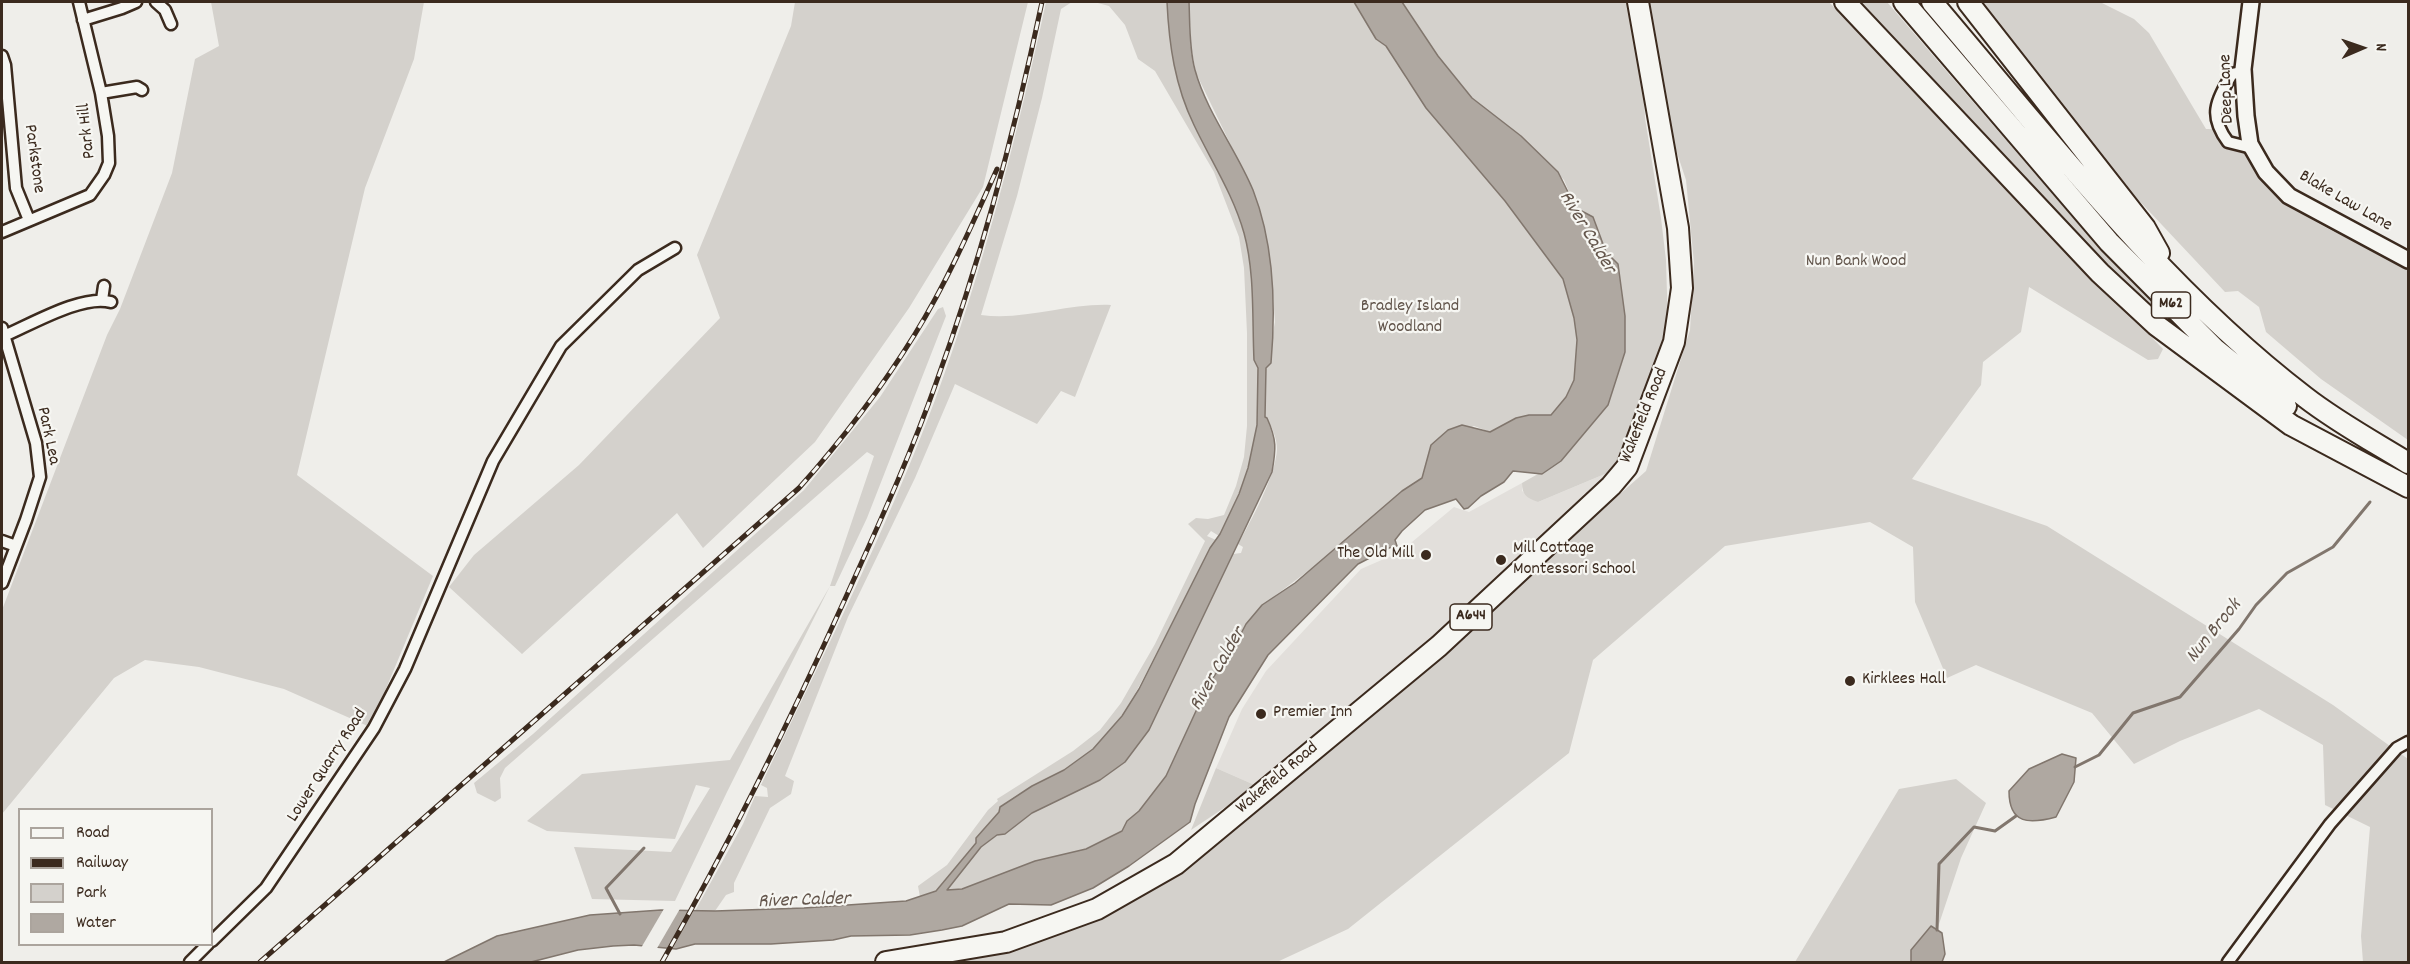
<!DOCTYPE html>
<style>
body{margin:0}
#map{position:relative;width:2410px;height:964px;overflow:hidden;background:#efeeea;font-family:Dekko,sans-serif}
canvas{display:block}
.frame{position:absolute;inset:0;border:3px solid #3b2a1e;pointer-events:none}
.legend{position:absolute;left:18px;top:808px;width:195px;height:138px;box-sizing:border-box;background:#f6f6f2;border:2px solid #aba49d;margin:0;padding:8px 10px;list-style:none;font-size:18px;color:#3b2a1e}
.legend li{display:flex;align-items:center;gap:12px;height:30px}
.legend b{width:30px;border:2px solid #aba49d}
.north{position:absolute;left:2332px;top:18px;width:60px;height:60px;-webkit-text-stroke:4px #f6f6f2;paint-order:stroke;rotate:88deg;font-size:16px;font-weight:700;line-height:24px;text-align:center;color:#3b2a1e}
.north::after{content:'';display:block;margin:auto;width:21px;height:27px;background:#3b2a1e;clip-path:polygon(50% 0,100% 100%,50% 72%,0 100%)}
</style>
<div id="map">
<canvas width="2410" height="964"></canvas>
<div class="frame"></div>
<ul class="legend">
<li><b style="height:8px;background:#f6f6f2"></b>Road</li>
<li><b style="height:8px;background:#3b2a1e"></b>Railway</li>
<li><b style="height:16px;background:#d4d1cc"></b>Park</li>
<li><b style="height:16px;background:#afa8a1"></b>Water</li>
</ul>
<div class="north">N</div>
</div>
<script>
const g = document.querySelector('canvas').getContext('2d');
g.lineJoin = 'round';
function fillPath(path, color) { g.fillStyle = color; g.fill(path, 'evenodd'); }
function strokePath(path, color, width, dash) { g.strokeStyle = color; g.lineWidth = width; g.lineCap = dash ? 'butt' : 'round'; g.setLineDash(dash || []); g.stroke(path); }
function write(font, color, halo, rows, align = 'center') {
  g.font = font + ' Dekko,sans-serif'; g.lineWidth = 4.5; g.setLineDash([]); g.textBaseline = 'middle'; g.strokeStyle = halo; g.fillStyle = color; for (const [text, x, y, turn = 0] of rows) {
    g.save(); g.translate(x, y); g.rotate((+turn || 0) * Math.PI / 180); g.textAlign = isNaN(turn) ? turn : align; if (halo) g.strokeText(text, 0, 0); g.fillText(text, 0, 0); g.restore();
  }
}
fillPath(new Path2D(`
 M1612,471l-165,160 -190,155 -41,-18 26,-59 24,-38 95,-102 39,-17 54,-45 15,5 53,-29v8l16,11z`), '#e2dfdb');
fillPath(new Path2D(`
 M211,2h213l-10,57 -49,129 -68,287 136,101 -63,151 -86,-38 -85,-22 -54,-7 -31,18 -112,136v-204l105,-275 13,-26 52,-136 23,-114 24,-13z
 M795,2h233l-45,185 -74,121 -94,134 -112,106 -26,-35 -155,141 -73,-67 25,-32 105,-90 141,-147 -23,-63 94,-229z
 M1046,2h26l-11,7 -19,89 -25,98 -36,119c43,6 87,-12 130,-10l-36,92 -14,-6 -24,33 -82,-40 -40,94 -67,139 -63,159 9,5 -3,13 -21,14 -36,75v9l-8,3 -11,16h-20l48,-87 12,-28 13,1 -1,-9 -6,-3c61,-127 125,-254 174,-385 48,-129 82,-264 111,-398z
 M1094,2h73c2,42 8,84 27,123 17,36 39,69 50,108 11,40 8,86 10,127l4,7c0,19 1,39 -1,57 -4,39 -20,77 -38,112l-8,-5 -4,5 9,4 -6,8c-15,33 -33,66 -50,98 -19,37 -36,74 -67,103 -27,26 -65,34 -93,58l-1,5 -23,26v5l-40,48 -16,6 -2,-11 29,-21 41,-55 10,-9 -1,-2 76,-48 27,-21 21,-27 34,-59 50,-103 -17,-17 8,-6 12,1 16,-4 12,-29 8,-29 3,-31v-93l-3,-65 -5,-31 -25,-65 -59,-101 -17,-12 -13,-34 -16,-19z
 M1189,2h165l22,37 10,7 13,18 7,15 37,49 62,73 58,78 11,39 3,22 -3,40 -8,17 -15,18h-22l-13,3 -26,14 -16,-6 -43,19 -9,33 -20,13 -78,68 -48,36 -30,29 -12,23 -26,38 -42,91 -27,35 -12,10 -5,10 -36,18 -124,40 -13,2 -2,-3 34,-41 17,-12 7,-1 27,-21 68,-33 25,-18 24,-32 84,-176 8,-1 2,-6 -5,-3c13,-23 38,-69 39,-95 0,-11 -5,-21 -10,-31h-2l1,-50 9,-46 -4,-54 -6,-33 -12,-44 -57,-118 -5,-27z
 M1402,2h228l13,74 2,42 16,100 5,42 2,68 -43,129 -13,14 -74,31c-11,-4 -16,-7 -16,-19l39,-22 47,-56 11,-122 -1,-19 -12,-12 -13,-35 -17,-9 -12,-28 -43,-44 -49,-38 -34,-42z
 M1647,2h182l334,347 -5,10 -10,1 -119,-73 -8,45 -38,30 -2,23 -69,94 135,47 286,179 75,54v203h-45l-2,-26 9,-109 -45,-22 -2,-60 -64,-36 -79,32 -46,23 -42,-51 -116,-48 -29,13 -32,-76 -2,-55 -43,-25 -145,24 -132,114 -24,93 -221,176 -71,33h-344l190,-60 428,-347 95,-84 44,-141 4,-67 -8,-83 -24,-72z
 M1853,2h34l212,246 93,94 -35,-23z
 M1982,2h118l34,17 15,14 57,96c36,-2 53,42 72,64 27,31 93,55 130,72v175l-87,-61 -55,-47 -7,-25 -21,-16 -13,1 -94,-100z
 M943,307l3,9 -79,202 -32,68h-5l-103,206 -52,109 -83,-2 -18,-52 97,5 39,-64 -14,-3 -21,54 -128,-8 -20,-10 55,-47 148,-14 100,-174 44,-130 -7,-4 -362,316 -5,10 1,20 -6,4 -18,-9 -3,-10 59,-49 271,-244 76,-93 58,-88z
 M1216,768l41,18 -66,44z
 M1956,779l30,24 -25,55 -24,72 -6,-4 -20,24v12h-116l104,-173z`), '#d4d1cc');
const water = new Path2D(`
 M1167,2h22c1,22 0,46 6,68 12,43 41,79 58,120 21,54 23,116 18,173l-5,5 -1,49 2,1c10,22 9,31 5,54l-123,258 -24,32 -25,18 -68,33 -27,21 -8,1 -16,12 -34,43 15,-1 73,-28 51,-12 36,-18 5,-10 12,-10 27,-35 42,-91 26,-38 12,-23 16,-19 33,-22 107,-92 20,-13 9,-33 17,-15 14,-5 28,7 26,-14 13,-3h22l15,-18 8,-17 3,-40 -3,-22 -11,-39 -58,-78 -79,-93 -40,-62 -10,-7 -22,-37h48l36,54 34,42 49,38 37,36 18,36 17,9 13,35 12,12 7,52v36l-17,53 -47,56 -19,13 -29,-3 -9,11 -23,14 -13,12 -4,1 -8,-10 -31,11 -23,21 -7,9 2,6 -8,2 -31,16 -90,91 -39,62 -34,87 -5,18 -61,44 -36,22 -42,17 -42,-1 -47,22 -20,4 -32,5 -59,1 -18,4 -62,4h-76l-19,5 -42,-4 -21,1 -35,4 -47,12h-87l53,-26 93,-21 71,-5 54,1 89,-3 102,-7 30,-10 40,-48v-5l23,-26 1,-5 32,-21 32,-16 29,-21 29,-33 17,-27 71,-141 10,-14 19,-40 9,-26 9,-43 1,-57 -4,-8c-2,-41 1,-87 -10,-127 -11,-39 -33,-72 -50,-108 -19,-39 -25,-80 -27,-123z
 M2062,754l14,4 -2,24 -18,35c-26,7 -47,8 -47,-26l20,-22z
 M1931,926l11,7 3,21 -3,8h-31v-12z`);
fillPath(water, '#afa8a1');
strokePath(water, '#81766d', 1.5);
fillPath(new Path2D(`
 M665,907h16l-25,43 -15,-2z`), '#efeeea');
strokePath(new Path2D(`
 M2075,767l24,-12 34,-42 47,-16 59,-68 17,-24 31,-32 46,-26 37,-45
 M620,914l-14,-26 38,-40
 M1937,930l2,-66 35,-37 21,4 21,-15`), '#81766d', 3);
const street = new Path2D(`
 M156,2l9,8 6,14
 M83,20l39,-12 14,-6
 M2,56l3,9 11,123 13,32
 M2243,72l-11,2c-16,28 -24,41 -4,68l24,6
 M101,93l36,-6 5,3
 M2,232l88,-37 14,-20 5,-12 -1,-27 -7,-43 -22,-91
 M102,300l2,-14
 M2,328l34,115 4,34 -14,43 -24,63
 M4,336c28,-12 79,-42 107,-34
 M2,541l14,5
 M212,941l54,-53 108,-160 31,-59 88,-208 68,-115 77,-76 37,-22
 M190,962l18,-18
 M2228,962l102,-138 67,-76 11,-6`);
const secondary = new Path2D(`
 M2251,2l-8,67 3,47 4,28 16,28 23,24 119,64`);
const highway = new Path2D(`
 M1845,2l255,271 56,52 135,100 117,62
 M1904,2l205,240 106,107 71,57
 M1932,2c115,135 231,287 373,395 32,25 69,45 103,66
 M1968,2l177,226 14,25
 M886,962l120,-20 91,-33 79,-45 263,-218 172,-160 16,-19 47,-125 8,-54 -4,-60 -40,-226`);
strokePath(street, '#3b2a1e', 15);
strokePath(secondary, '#3b2a1e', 20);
strokePath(highway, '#3b2a1e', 24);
strokePath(street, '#f6f6f2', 10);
strokePath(secondary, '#f6f6f2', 15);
strokePath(highway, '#f6f6f2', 20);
const rail = new Path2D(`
 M260,962l539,-474c43,-48 82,-99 116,-154 32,-52 57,-109 82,-165
 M662,962c67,-118 127,-239 183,-363 32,-71 65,-142 91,-216 45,-123 79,-253 106,-381`);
strokePath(rail, '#3b2a1e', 5);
strokePath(rail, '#f6f6f2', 3, [9]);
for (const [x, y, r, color] of [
 [1426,555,6,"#3b2a1e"],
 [1501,560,6,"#3b2a1e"],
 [1850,681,6,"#3b2a1e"],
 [1261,714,6,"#3b2a1e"]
]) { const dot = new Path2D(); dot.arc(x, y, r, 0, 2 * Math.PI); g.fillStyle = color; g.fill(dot); strokePath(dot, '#f6f6f2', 2); }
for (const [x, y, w] of [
 [2171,305,39],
 [1471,617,42]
]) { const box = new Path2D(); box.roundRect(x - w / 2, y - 13, w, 26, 4.5); g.fillStyle = '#f6f6f2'; g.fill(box); strokePath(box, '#3b2a1e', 1.5); }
write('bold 16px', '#3b2a1e', null, [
 ["M62",2171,305],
 ["A644",1471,617]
]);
write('18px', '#3b2a1e', '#f6f6f2', [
 ["Deep Lane",2228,89,-92],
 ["Park Hill",88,131,-96],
 ["Parkstone",33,159,82],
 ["Blake Law Lane",2345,202,30],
 ["Wakefield Road",1645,416,-68],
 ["Park Lea",47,436,78],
 ["Lower Quarry Road",328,766,-57],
 ["Wakefield Road",1278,779,-40]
]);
write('18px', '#61544a', '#f6f6f2', [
 ["Nun Bank Wood",1856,263],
 ["Bradley Island",1410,308],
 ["Woodland",1410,329]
]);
write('18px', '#3b2a1e', '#f6f6f2', [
 ["Mill Cottage",1513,550],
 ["Montessori School",1513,571],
 ["The Old Mill",1414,555,"right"],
 ["Kirklees Hall",1862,681],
 ["Premier Inn",1273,714]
], 'left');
write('italic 20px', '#64564c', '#f6f6f2', [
 ["River Calder",1586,233,59],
 ["Nun Brook",2215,632,-51],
 ["River Calder",1219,670,-60],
 ["River Calder",804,902,-2]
]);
</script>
